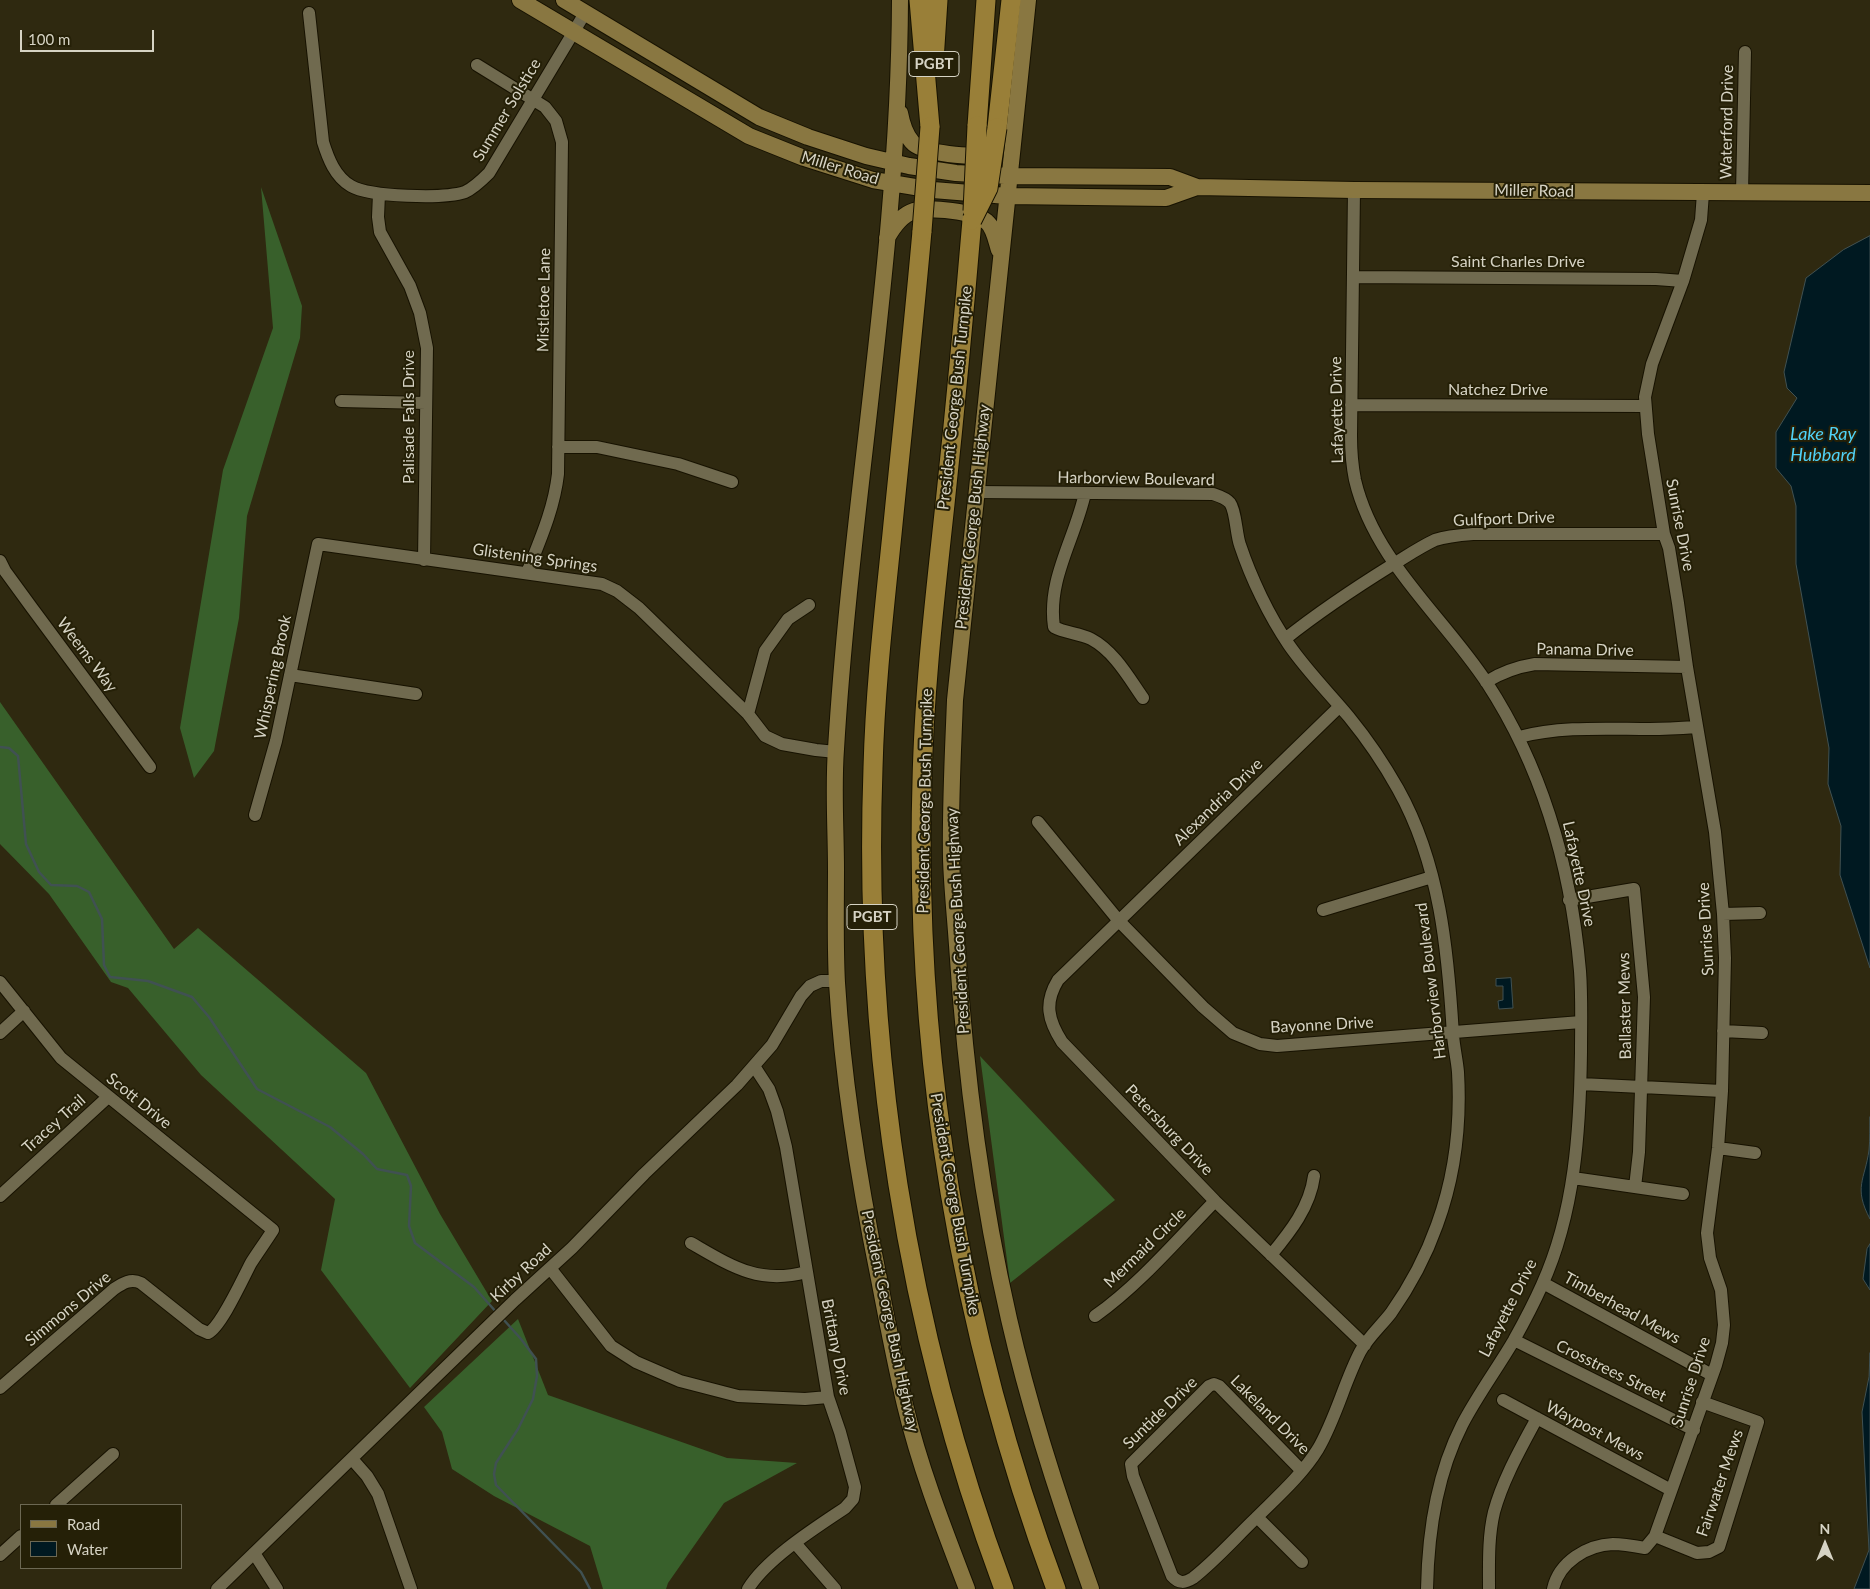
<!DOCTYPE html>
<style>
body{margin:0}
#map{position:relative;width:1870px;height:1589px;overflow:hidden;background:#2f2910;font-family:Lato,sans-serif}
canvas{display:block}
.legend{position:absolute;left:20px;top:1504px;width:162px;height:65px;box-sizing:border-box;background:#252007;border:1px solid #6c6853;margin:0;padding:6px 9px;list-style:none;font-size:15px;color:#d6d3c4}
.legend li{display:flex;align-items:center;gap:10px;height:25px}
.legend b{width:25px;border:1px solid #6c6853}
.north{position:absolute;left:1800px;top:1519px;width:50px;height:50px;-webkit-text-stroke:4px #252007;paint-order:stroke;rotate:0deg;font-size:14px;font-weight:700;line-height:20px;text-align:center;color:#d6d3c4}
.north::after{content:'';display:block;margin:auto;width:18px;height:22px;background:#d6d3c4;clip-path:polygon(50% 0,100% 100%,50% 72%,0 100%)}
.scale{position:absolute;left:20px;top:30px;width:134px;height:22px;box-sizing:border-box;border:2px solid #d6d3c4;border-top:0;padding-left:6px;font-size:15px;line-height:18px;white-space:nowrap;color:#d6d3c4;-webkit-text-stroke:4px #252007;paint-order:stroke}
</style>
<div id="map">
<canvas width="1870" height="1589"></canvas>
<ul class="legend">
<li><b style="height:6px;background:#897741"></b>Road</li>
<li><b style="height:14px;background:#001921"></b>Water</li>
</ul>
<div class="north">N</div>
<div class="scale">100 m</div>
</div>
<script>
const g = document.querySelector('canvas').getContext('2d');
g.lineJoin = 'round';
function fillPath(path, color) { g.fillStyle = color; g.fill(path, 'evenodd'); }
function strokePath(path, color, width, dash) { g.strokeStyle = color; g.lineWidth = width; g.lineCap = dash ? 'butt' : 'round'; g.setLineDash(dash || []); g.stroke(path); }
function write(font, color, halo, rows, align = 'center') {
  g.font = font + ' Lato,sans-serif'; g.lineWidth = 4; g.setLineDash([]); g.textBaseline = 'middle'; g.strokeStyle = halo; g.fillStyle = color; for (const [text, x, y, turn = 0] of rows) {
    g.save(); g.translate(x, y); g.rotate((+turn || 0) * Math.PI / 180); g.textAlign = isNaN(turn) ? turn : align; if (halo) g.strokeText(text, 0, 0); g.fillText(text, 0, 0); g.restore();
  }
}
fillPath(new Path2D(`
 M261,187l41,119 -2,32 -53,178 -8,102 -25,133 -20,27 -14,-50 43,-258 50,-142z
 M0,702l174,247 24,-21 168,145 74,141 52,87 -82,87 -89,-118 14,-71 -134,-124 -73,-87 -17,-6 -62,-88 -49,-50z
 M980,1056l135,144 -105,83z
 M518,1319l30,76 179,63 70,5 -73,40 -56,80 -2,6h-63l-13,-43 -96,-50 -42,-27 -10,-37 -18,-25z`), '#38602b');
const water = new Path2D(`
 M1870,236v732l-30,-93 1,-49 -13,-42 1,-36 -33,-184v-58l-5,-20 -15,-18v-36l21,-34 -10,-10 -3,-16 22,-94 37,-28z
 M1511,978l2,30 -14,1 -1,-8 5,-1v-14h-7v-7z
 M1870,1117v102c-17,-32 -5,-39 -1,-69 1,-11 1,-22 1,-33z
 M1870,1244v46l-7,-11 4,-30z
 M1870,1353v236h-16l15,-39 -7,-138 7,-35z`);
fillPath(water, '#001921');
strokePath(water, '#405152', 1);
strokePath(new Path2D(`
 M0,747l9,1 9,8 8,88 13,28 12,13 26,1 12,6 13,27 2,46 6,12 38,4 44,16 17,20 48,72 73,38 33,27 14,15 30,6 4,11 -2,40 6,17 59,44 23,26
 M503,1319l18,20 15,20 1,17 -4,23 -15,30 -22,34 -2,11 2,11 85,87 9,17`), '#405152', 2.5);
const minor = new Path2D(`
 M309,13l14,129c5,16 12,35 28,44 19,11 93,13 114,6 9,-4 17,-12 24,-19l96,-160
 M477,65l68,42 11,14 6,21 -4,332c-4,35 -18,66 -31,99
 M1354,190l-3,246c0,15 1,29 4,44 19,81 88,136 132,203 56,86 84,185 93,288 2,27 1,54 1,81 -1,78 -6,160 -39,233 -8,18 -18,37 -28,55 -17,29 -37,56 -52,85 -26,51 -34,108 -35,164
 M1742,193l3,-141
 M379,194l-1,23 2,15 30,54 10,27 7,35 -3,212
 M1354,277l302,2 27,2
 M341,401l85,2
 M1351,405l294,1
 M558,447h39l81,17 54,18
 M976,492l237,2c6,2 13,4 17,9 6,8 6,31 10,42 11,33 29,71 49,100 18,26 40,48 60,72 18,22 35,47 49,72 42,75 50,162 55,246 1,13 4,25 5,37 3,52 -3,104 -21,153 -11,31 -27,61 -46,88 -10,13 -23,24 -31,39 -16,31 -24,66 -42,97 -16,26 -40,47 -62,69 -21,20 -40,42 -63,60 -8,5 -14,6 -21,-2l-39,-100 -2,-12 78,-78 5,-2 5,2 82,84
 M1085,493c-10,46 -38,86 -31,134 11,6 25,6 37,12 23,12 38,39 52,59
 M0,561l5,10 27,37 118,159
 M1285,639c34,-27 70,-51 107,-74 15,-9 28,-18 43,-25 12,-4 25,-5 38,-6h191
 M290,675l126,19
 M1486,682c16,-10 30,-15 49,-18l152,3
 M1339,707l-281,273c-14,23 -10,40 4,62l153,159 150,144
 M748,714l17,-63 23,-32 21,-14
 M1519,737c43,-11 87,-8 131,-8 16,0 32,-1 47,-2
 M255,815l21,-74 42,-197 284,40 15,7 22,17 109,106 17,22 17,8 34,6 20,2
 M1038,822l81,99 84,86 30,26 27,11 17,2 304,-24
 M1569,900l65,-11 10,108 -5,155 -4,35
 M1323,910l109,-33
 M1723,914l37,-1
 M0,982l61,76 212,172c-7,11 -15,22 -22,33 -8,15 -30,64 -43,70l-9,-4 -58,-46c-10,-5 -18,0 -27,6l-114,99
 M1723,1031l39,2
 M0,1033l24,-22
 M1581,1084l141,7
 M1718,1148l37,5
 M1573,1178l110,16
 M0,1196l108,-99
 M691,1243c40,23 68,42 115,29
 M1271,1255c19,-23 39,-48 43,-79
 M550,1268l61,78 25,16 44,19 58,15 67,3 23,-2
 M1543,1283l169,92
 M1095,1316c44,-31 82,-76 120,-115
 M1514,1340l180,90
 M1503,1400l168,90
 M352,1459l15,17 11,18 33,95
 M56,1505l57,-51
 M1257,1517l45,45
 M1655,1536l42,17 12,-1 10,-5 39,-125 -56,-20
 M795,1543l40,46
 M254,1553l23,36
 M0,1555l21,-19
 M217,1589l298,-289 57,-52 72,-74 93,-89 35,-40 29,-49 9,-10 11,-5h16
 M748,1589c18,-30 67,-61 97,-81l8,-9 2,-12 -15,-55 -12,-35 -42,-250 -9,-36 -8,-22 -15,-23
 M1489,1589c0,-25 -1,-52 5,-77 9,-33 27,-64 43,-94
 M1553,1589c6,-27 34,-44 60,-45 10,0 21,2 32,4l10,-12 61,-171 6,-22 2,-18 -3,-35 -11,-32 -3,-25 11,-85 4,-57 3,-133 -2,-44 -8,-82 -28,-165 -9,-64 -9,-55 -5,-14 -16,-100 -3,-37 7,-33 31,-83 18,-61 2,-27`);
const major = new Path2D(`
 M520,0l229,136 55,22 69,22 60,10 74,6 159,2 31,-11
 M564,0l195,117 49,20 58,19 43,10 47,7 53,3 161,1 27,10 157,3 516,3
 M900,0c-1,251 -49,499 -64,749 -3,40 0,81 0,121 0,37 -1,75 1,113 6,99 22,198 42,296 8,42 16,84 26,126 15,63 39,124 62,184
 M1028,0l-73,700c-2,53 -5,106 -4,159 1,29 4,57 6,86 8,125 24,252 52,374 21,92 50,181 82,270
 M900,113c2,11 5,21 12,29 10,12 62,16 76,12
 M887,238c6,-11 14,-23 27,-27 15,-4 61,0 73,11 7,6 9,19 12,28`);
const highway = new Path2D(`
 M919,0l11,127
 M934,61l4,-61
 M977,126l9,-126
 M997,128l14,-128
 M972,220c-8,95 -17,190 -27,284 -10,93 -21,185 -23,278 -8,275 38,550 134,807
 M922,231c-9,101 -20,202 -30,303 -8,78 -17,156 -19,234 -10,279 33,559 131,821`);
strokePath(minor, '#171200', 14);
strokePath(major, '#171200', 18);
strokePath(highway, '#171200', 21);
strokePath(minor, '#706a4f', 12);
strokePath(major, '#897741', 16);
strokePath(highway, '#997f38', 19);
const highwayBridge = new Path2D(`
 M973,211l4,-85
 M972,220l16,-32 9,-60
 M922,231l8,-104`);
strokePath(highwayBridge, '#171200', 21, []);
strokePath(highwayBridge, '#997f38', 19);
for (const [x, y, w] of [
 [934,64,50],
 [872,917,50]
]) { const box = new Path2D(); box.roundRect(x - w / 2, y - 12.5, w, 25, 4); g.fillStyle = '#252007'; g.fill(box); strokePath(box, '#d6d3c4', 1); }
write('bold 15px', '#d6d3c4', null, [
 ["PGBT",934,64],
 ["PGBT",872,917]
]);
write('16px', '#d6d3c4', '#252007', [
 ["Summer Solstice",507,110,-59],
 ["Waterford Drive",1727,122,-89],
 ["Miller Road",840,168,17],
 ["Miller Road",1534,191,1],
 ["Saint Charles Drive",1518,262],
 ["Mistletoe Lane",544,300,-89],
 ["Natchez Drive",1498,390],
 ["President George Bush Turnpike",955,398,-84],
 ["Lafayette Drive",1337,410,-91],
 ["Palisade Falls Drive",409,417,-90],
 ["Harborview Boulevard",1136,479,1],
 ["President George Bush Highway",973,517,-84],
 ["Gulfport Drive",1504,519,-2],
 ["Sunrise Drive",1680,525,79],
 ["Glistening Springs",535,558,8],
 ["Panama Drive",1585,650,1],
 ["Weems Way",87,655,53],
 ["Whispering Brook",273,677,-78],
 ["President George Bush Turnpike",925,801,-89],
 ["Alexandria Drive",1218,802,-44],
 ["Lafayette Drive",1579,874,78],
 ["President George Bush Highway",958,921,-93],
 ["Sunrise Drive",1706,929,-93],
 ["Harborview Boulevard",1431,981,-97],
 ["Ballaster Mews",1625,1006,-91],
 ["Bayonne Drive",1322,1025,-3],
 ["Scott Drive",139,1101,39],
 ["Tracey Trail",54,1124,-42],
 ["Petersburg Drive",1169,1130,46],
 ["President George Bush Turnpike",955,1204,80],
 ["Mermaid Circle",1145,1248,-44],
 ["Kirby Road",521,1273,-43],
 ["Lafayette Drive",1508,1308,-63],
 ["Timberhead Mews",1622,1308,29],
 ["Simmons Drive",68,1309,-40],
 ["President George Bush Highway",890,1321,78],
 ["Brittany Drive",836,1347,79],
 ["Crosstrees Street",1611,1371,26],
 ["Sunrise Drive",1691,1382,-72],
 ["Suntide Drive",1160,1413,-44],
 ["Lakeland Drive",1270,1415,45],
 ["Waypost Mews",1595,1431,28],
 ["Fairwater Mews",1720,1483,-71]
]);
write('italic 18px', '#50d1f5', '#252007', [
 ["Lake Ray",1823,434],
 ["Hubbard",1823,455]
]);
</script>
